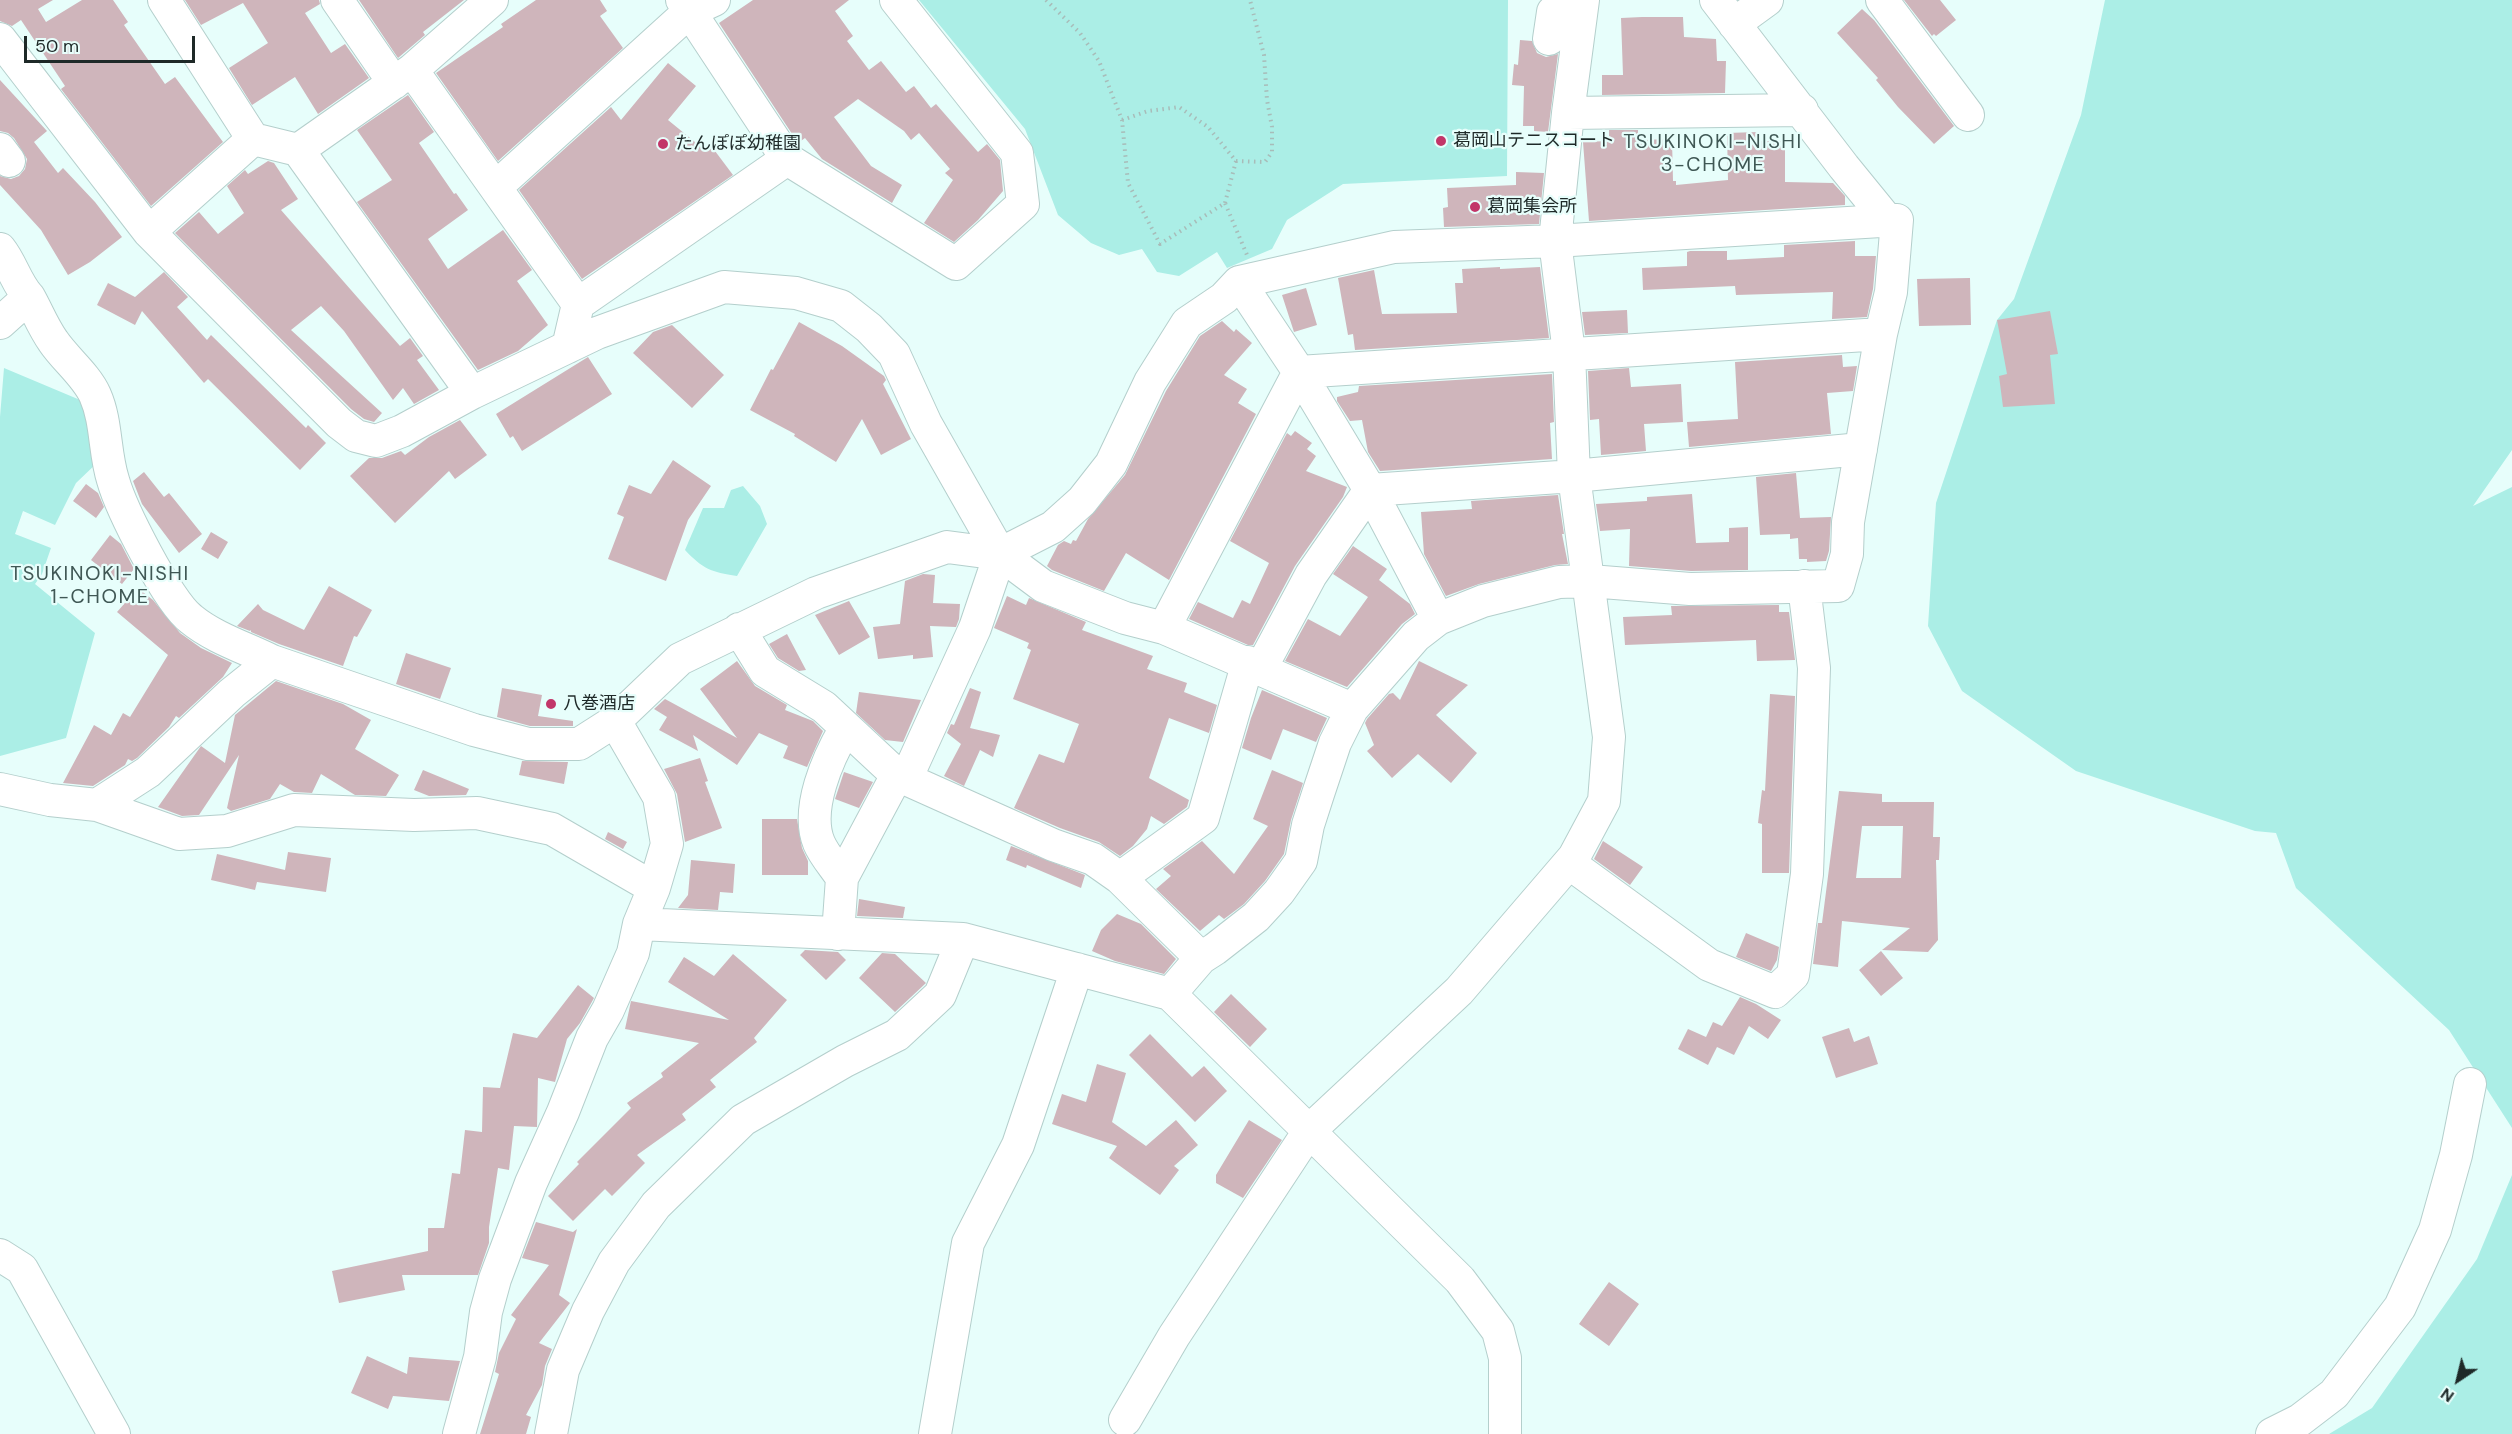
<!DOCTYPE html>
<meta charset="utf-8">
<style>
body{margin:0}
#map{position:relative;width:2512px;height:1434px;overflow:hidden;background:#e7fefb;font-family:"DM Sans",sans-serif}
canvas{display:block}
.north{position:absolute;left:2428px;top:1350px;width:60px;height:60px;-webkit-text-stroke:4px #e7fefb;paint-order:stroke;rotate:215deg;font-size:16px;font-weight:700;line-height:24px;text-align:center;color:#1e2928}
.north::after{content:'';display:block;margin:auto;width:21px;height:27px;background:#1e2928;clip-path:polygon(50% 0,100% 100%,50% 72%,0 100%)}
.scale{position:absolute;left:24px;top:36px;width:171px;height:27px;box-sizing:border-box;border:3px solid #1e2928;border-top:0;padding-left:8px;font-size:18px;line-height:21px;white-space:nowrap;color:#1e2928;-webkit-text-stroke:4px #e7fefb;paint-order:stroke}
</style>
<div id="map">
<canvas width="2512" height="1434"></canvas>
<div class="north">N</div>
<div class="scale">50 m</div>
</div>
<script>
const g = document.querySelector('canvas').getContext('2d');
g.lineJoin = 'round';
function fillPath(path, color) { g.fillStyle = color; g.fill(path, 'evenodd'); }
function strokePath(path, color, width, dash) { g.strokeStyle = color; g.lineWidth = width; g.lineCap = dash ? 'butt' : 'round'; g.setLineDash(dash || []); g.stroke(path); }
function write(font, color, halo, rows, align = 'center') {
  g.font = font + ' "DM Sans","Noto Sans JP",sans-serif'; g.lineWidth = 4.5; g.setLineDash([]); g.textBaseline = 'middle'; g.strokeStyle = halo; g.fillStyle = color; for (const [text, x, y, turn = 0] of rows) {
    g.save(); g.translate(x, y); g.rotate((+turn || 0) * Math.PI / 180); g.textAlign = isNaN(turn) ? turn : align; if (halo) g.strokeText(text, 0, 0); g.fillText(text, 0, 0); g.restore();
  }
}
fillPath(new Path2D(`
 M919,0h589l-1,176 -164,8 -56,36 -15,29 -45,19 -10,-16 -38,24 -22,-4 -15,-23 -23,6 -28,-12 -33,-28 -33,-86z
 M2105,0h407v450l-39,56 39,-19v641l-63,-98 -153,-142 -20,-55 -21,-2 -179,-60 -114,-80 -34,-65 8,-123 61,-183 17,-21 67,-184z
 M4,368l88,37 6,57 -22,21 -21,42 -32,-14 -8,23 36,14 -9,26 -7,10 60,49 -29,105 -66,18v-339z
 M743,486l17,20 7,18 -30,52c-26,-4 -34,-7 -52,-26l18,-42h21l7,-18z
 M2512,1175v259h-183l43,-26 105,-149z`), '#abeee6');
fillPath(new Path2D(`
 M0,0h53l-15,9 8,13 36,-22h31l15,22 -4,3 41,59 10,-7 48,65 -72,64 -90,-117 4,-3 -44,-66 -9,6 -12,-5z
 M185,0h134l1,4 -15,9 26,40 14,-9 24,34 -51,36 -23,-37 -43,28 -23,-37 39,-25 -25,-40 -42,22z
 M359,0h105l-41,32 2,3 -27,23z
 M536,0h64l7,11 -7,5 23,32 -125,113 -62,-88 67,-46 -2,-3z
 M753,0h96l-14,11 18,25 -6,5 22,29 12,-9 25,31 8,-6 17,22 5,-4 42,48 9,-8 13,16 3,31 -25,29 -24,22 -30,-19 29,-43 -8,-7 5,-4 -31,-36 -8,7 -7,-9 -46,-32 -24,18 37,49 31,19 -10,18 -70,-44 -17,-21 -7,5 -79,-120z
 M1904,0h36l16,20 -20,16 -2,-2 -2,2z
 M1862,9l12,11 80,106 -20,18 -36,-37 -22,-27 2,-2 -41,-45z
 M1642,17h41l1,20 32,2 1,22h9l-1,32 -123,2v-20h21l-2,-57z
 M1520,40l12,1 5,12 9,4 12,-3 -10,78 -14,-1v-5h-11l1,-40 -12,-1 2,-21 4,1z
 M668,63l28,23 -28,34 38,31 6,-4 21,28 -151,104 -63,-89 92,-83 10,13z
 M0,80l47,51 -13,11 24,31 5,-5 32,34 27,35 -32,25 -22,13 -27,-45 -41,-45v-9l11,3 8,-3 6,-7 2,-10 -13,-21 -6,-5 -8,-2z
 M408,95l26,37 -15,11 35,51 2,-1 12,17 -40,29 20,30 55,-39 29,40 -15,11 31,44 -30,26 -40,19 -121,-168 35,-22 -35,-50z
 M1609,130h29v10l34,-1 1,42h3v4l52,-5 -1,-47 31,-1 1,9h26v41l48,1 12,13v9l-256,16 -6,-79 26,-1z
 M268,161l6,2 24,36 -17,11 119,136 10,-8 13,18 -6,4 22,30 -25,14 -11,-16 -10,12 -49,-69 -23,-25 -30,24 91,83 -8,9 -10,-3 -13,-10 -176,-176 24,-21 19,22 26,-21 -17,-27 18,-16 3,4z
 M1516,172l28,1 -5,51 -95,3 -1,-19 5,-1 -1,-19 69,-3z
 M1855,241v15h21l-3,33 -6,28 -35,2 1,-27 -97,3 -1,-9 -92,4 -1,-22 45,-2v-14l3,-1h37v9l57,-3v-12z
 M1500,267v2l40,-2 9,71 -194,12 -2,-16 -5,1 -10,-57 36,-8 8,44 75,-1 -2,-30h8l-1,-14z
 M164,272l24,25 -11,10 30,33 4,-5 95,93 2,-3 18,18 -26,27 -92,-91 -4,4 -62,-72 -7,14 -38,-20 11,-22 27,14z
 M1970,278l1,47 -52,1 -2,-47z
 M1306,288l11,37 -23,7 -12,-37z
 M1627,310l1,23 -43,2 -3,-23z
 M2050,311l8,43 -8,1 5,49 -52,3 -4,-31 8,-2 -10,-54z
 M1222,321l12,11 2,-3 16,14 -28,32 23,14 -9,14 18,11 -87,166 -43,-27 -22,38 -52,-21 -5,-4 11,-21 6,-4 7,3 2,-4 3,1 12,-22 37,-44 41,-84 34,-55z
 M799,322l43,24 42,30 2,4 -3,4 28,55 -30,16 -19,-36 -26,43 -42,-26 1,-2 -45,-24 21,-41 2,1z
 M672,325l52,50 -32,33 -59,-55 20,-21z
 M1842,355l1,12 14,-1 -4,25 -26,2 4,41 -142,13 -2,-25 51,-3 -3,-57z
 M588,357l24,37 -90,57 -9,-15 -3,2 -14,-24z
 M1629,368l2,19 50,-3 2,38 -39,2 2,27 -45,4 -2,-36 -9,1 -2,-49z
 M1552,374l2,48 -4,1 2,36 -172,12 -12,-19 -6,-32 -12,1 -13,-20v-4l21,-5 1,-6z
 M460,420l27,35 -32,24 -6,-8 -54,52 -45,-47 19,-18h13l19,-7 4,4 24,-18z
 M1295,431l17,12 -5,6 9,7 -10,15 41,16 -4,10 -48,69 -42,79h-5l-59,-26 9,-17 35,16 9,-18 8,4 19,-41 -39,-22 57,-108 4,3z
 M673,460l38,26 -23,34 -22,61 -58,-22 16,-42 -7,-3 12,-29 22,9z
 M144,472l20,25 5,-4 33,41 -23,19 -37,-49 -9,-23z
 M1796,473l4,45 31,-1 -2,34 -3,10 -19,1v-3h-8l-1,-21 -8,1v-5l-30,1 -4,-58z
 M86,484l12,9 6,14 -8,11 -23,-17z
 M1692,494l4,49 33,-1v-14l19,-1v43l-57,1 -62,-5 1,-37 -30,2 -4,-27 51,-3v-4z
 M1558,495l6,39h-2l6,30 -13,1 -76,19 -33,12 -22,-42 -3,-42 51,-3 -1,-8z
 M211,532l17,10 -10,17 -17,-10z
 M110,535l11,9 13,25 -12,15 -31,-24z
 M1353,546l34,23 -8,11 31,24 5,10 -13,10 -55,63 -62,-26 23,-42 32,17 28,-39 -35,-23z
 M923,574l12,1 -2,28 27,1 -1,15 -3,8 -26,-1 3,31 -20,2v-4l-35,4 -5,-32 27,-3 5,-43z
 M329,586l43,24 -15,27 -3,-1 -11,30 -64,-22 -28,-12v-2l-1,1 -13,-5 21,-22 5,6 41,20z
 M138,588l15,12 27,33 21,15 31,15 -9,14 -44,41 -3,-2 -7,11 -32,31 -5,3 -4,-2 -3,6 -32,21 -30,-3 31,-58 17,10 12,-22 7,4 38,-62 -51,-43z
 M1007,596l19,9 3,-7 57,24 -4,8 71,26 -6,13 40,14 -3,9 33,13 -8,28 -40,-15 -20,60 40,22 -2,7 -23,17 -13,-8 -4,13 -14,17 -13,10 -21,-14 -39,-14 -46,-20 25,-54 25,9 15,-39 -66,-25 18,-49 -4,-2 2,-5 -35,-15z
 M849,601l21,36 -31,18 -24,-40z
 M1779,605v7h10l6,48 -38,1 -1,-21 -131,5 -2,-28 49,-2 -1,-9z
 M787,634l19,36 -7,1 -21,-13 -9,-14z
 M406,653l45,15 -11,31 -44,-15z
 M737,661l18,25 32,19 -2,5 28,11 10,10 -16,36 -24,-9 5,-12 -29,-13 -22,32 -44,-30 5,16 -39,-21 8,-13 -13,-8 11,-10 72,39 -37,-49z
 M1419,661l49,24 -32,30 41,38 -26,30 -33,-29 -26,24 -25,-27 7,-6 -9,-22 2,-4 22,-25 4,-1 7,7z
 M276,681l67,23 28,16 -16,29 44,26 -13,21 -31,-1 -34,-21 -9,19 -18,-1 -14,-8 -10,15 -39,12 -4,-3 12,-53 -40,60 -17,1 -24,-9 43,-61 24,17 10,-48z
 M502,688l40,7 -4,21 35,5v5h-43l-33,-9z
 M970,688l11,4 -11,36 30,7 -7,22 -13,-7 -16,36 -20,-10 17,-32 -14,-11 4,-9 3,1z
 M1262,690l65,28 -11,24 -33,-13 -12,31 -29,-12 9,-30z
 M859,692l62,8 -18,42 -18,-2 -29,-27z
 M1770,694l25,2 -6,177h-27v-49l-4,-1 4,-33 3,1z
 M700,758l8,23 -3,1 17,46 -37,14 -8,-48 -13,-25z
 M522,761l46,1 -4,22 -45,-9z
 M423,770l46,19 -3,6 -37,1 -15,-6z
 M1272,770l31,13 -12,37 -7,34 -19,27 -21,23 -20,15 -5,-4 -19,16 -44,-42 15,-13 -8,-7 39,-28 32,33 34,-48 -15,-7z
 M844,772l29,10 -14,26 -24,-9z
 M1839,791l43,3v8h52l-1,35h7l-1,23h-3l2,80 -10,12 -46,-2 28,-22 -68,-7 -4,46 -25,-3 5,-41h4zM1862,826h41l-2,52h-45z
 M762,819h35l5,29 6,13v14h-46z
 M608,832l19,10 -4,7 -18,-10z
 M1603,841l40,26 -13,18 -36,-26z
 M1011,846l74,29 -4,13 -54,-23 -1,3 -20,-8z
 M288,852l43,6 -5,34 -69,-10 -2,8 -44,-10 6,-26 68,16z
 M691,860l44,4 -2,29 -13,-1 -2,18 -40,-2 10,-13z
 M859,899l46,8 -2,11 -46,-2z
 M1117,914l24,10 35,35 -12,15 -49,-13 -23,-10 9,-21z
 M1746,933l33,14 -2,13 -6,11 -35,-14z
 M805,950l33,2 8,8 -20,20 -26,-25z
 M1881,951l22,27 -22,18 -22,-26z
 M882,953l13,1 31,29 -31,29 -36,-34z
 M733,954l54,46 -33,38 3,4 -47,38 6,7 -34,27 4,6 -49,35 8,8 -33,33 -7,-7 -32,32 -25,-25 31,-32 -2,-2 54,-54 -4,-5 36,-26 -2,-4 38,-30 -74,-14 6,-28 98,19 -61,-38 16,-25 30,19z
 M578,985l16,13 -14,25 -13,16 -12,43 -17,-4 -1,49 -23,-1 -5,44 -11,-2 -9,59v16l-11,32h-76l3,15 -66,13 -7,-32 96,-20v-23h16l8,-55 8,1 5,-44 17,2 1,-45 17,1 13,-55 24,5z
 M1231,994l36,35 -17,18 -36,-35z
 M1740,997l16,7 25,16 -13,19 -19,-13 -15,29 -17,-8 -9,18 -30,-16 10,-20 18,8 7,-15 9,4z
 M1849,1028l5,14 15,-6 9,28 -42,14 -14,-41z
 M1150,1034l42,43 12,-11 23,25 -32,31 -66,-67z
 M1097,1064l29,9 -14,49 34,24 30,-26 22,25 -24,21 5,4 -19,25 -51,-37 8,-12 -65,-22 10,-30 24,8z
 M1249,1120l33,20 -39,58 -27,-15v-8z
 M536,1222l37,10 4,-3 -18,66 11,8 -31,40 13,6 -7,17 -3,19 -16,30 5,2 -5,17h-46l19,-60 -4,-2 4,-19 17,-34 -5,-4 38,-50 -27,-7z
 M1609,1282l30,22 -30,42 -30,-22z
 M367,1356l40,18 2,-17 51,4 -11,40 -56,-5 -5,13 -37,-16z`), '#cfb5bb');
const minor = new Path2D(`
 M164,0l89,139
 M337,0l57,83
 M682,0l105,159 169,105 67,-60 -6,-51 -121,-153
 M1716,0l128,167 44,54
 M1882,0l86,115
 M1734,24l33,-24
 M0,39l149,193 190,191 17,13 20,5 26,-10 70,-38 125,-60 127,-46 72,6 45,13 28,22 25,26 32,70 74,130 43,32 82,32 39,10 188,81
 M1549,39l4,-27 10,-5 19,-1
 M412,70l166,234
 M1568,113l234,-3
 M0,149l9,12
 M298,150l174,243
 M496,187l194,-176 24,-11
 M149,232l104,-93 45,11 114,-80 80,-70
 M0,249c12,15 16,34 29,48l-29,26
 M1239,282l60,90 71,118 68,129
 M29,297c8,14 14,30 24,44 12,18 33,34 42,54 12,27 9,57 18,85 8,29 55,122 78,139 23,19 55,29 81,42
 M568,347l10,-43 209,-145
 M1164,628l135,-256 582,-38
 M739,629l26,42 59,36 73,68 156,70 40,14 27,19 81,80
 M1261,668l50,-93 59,-85 204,-14 287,-27
 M0,789l50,11 47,5 82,29 48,-3 67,-21 120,5 63,-2 75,16 102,59
 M97,805l51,-33 84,-79 40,-32 202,69 54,14h51l36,-23 65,-62 136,-66 131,-46 53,7 53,-27 29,-26 29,-37 39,-82 37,-59 37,-25 15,-16 155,-35 161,-6 342,-21 -6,72 -10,42 -33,188 -1,32 -9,32 -148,3 -100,-8 -31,1 -76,19 -45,18 -22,17 -64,73 -17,34 -17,51 -10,31 -7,36 -22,31 -23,25 -41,32 -14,9 -31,36
 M1569,863l140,102 66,27 18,-17 14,-101 7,-206 -10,-82
 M842,878c-7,-11 -18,-23 -23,-35 -14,-34 9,-85 26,-114
 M1120,878l83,-60 45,-156
 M639,924l324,15 207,55 290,286 38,51 7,27v76
 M838,934l4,-56 55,-103 14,-7 64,-140 25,-74
 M0,1255l22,14 92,165
 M1125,1420l49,-84 135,-205 150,-140 115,-134 30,-56 5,-64 -35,-261 -5,-123 -14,-112 13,-128 15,-113
 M459,1434l21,-77 6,-45 9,-33 36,-96 32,-71 29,-74 16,-28 25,-57 6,-29 15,-36 13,-44 -8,-47 -44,-76
 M551,1434l12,-64 25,-59 26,-49 42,-57 87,-85 102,-59 52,-26 43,-40 23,-56
 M935,1434l33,-191 50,-98 59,-176
 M2272,1434l28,-14 34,-26 66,-87 35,-77 21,-75 14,-71`);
strokePath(minor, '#b4cfcc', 34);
strokePath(new Path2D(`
 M1046,0l34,33 19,28 23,59 6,63 32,61 65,-41 22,52
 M1122,120l26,-9 31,-4 29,20 28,34 29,1 7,-10v-25l-5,-27 -3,-45 -14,-55
 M1225,203l11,-42`), '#a8bcb9', 4, [1.5, 4.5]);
strokePath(minor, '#fff', 32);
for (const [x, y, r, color] of [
 [1441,141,6,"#c23669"],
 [663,144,6,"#c23669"],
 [1475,207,6,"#c23669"],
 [551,704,6,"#c23669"]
]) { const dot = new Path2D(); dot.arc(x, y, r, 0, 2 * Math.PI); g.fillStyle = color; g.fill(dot); strokePath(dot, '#e7fefb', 2); }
write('18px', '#1e2928', '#e7fefb', [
 ["葛岡山テニスコート",1453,141],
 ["たんぽぽ幼稚園",675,144],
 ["葛岡集会所",1487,207],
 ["八巻酒店",563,704]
], 'left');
g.letterSpacing = '1.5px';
write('20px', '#405855', '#e7fefb', [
 ["TSUKINOKI-NISHI",1713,143],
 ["3-CHOME",1713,166],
 ["TSUKINOKI-NISHI",100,575],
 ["1-CHOME",100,598]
]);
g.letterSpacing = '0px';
</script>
